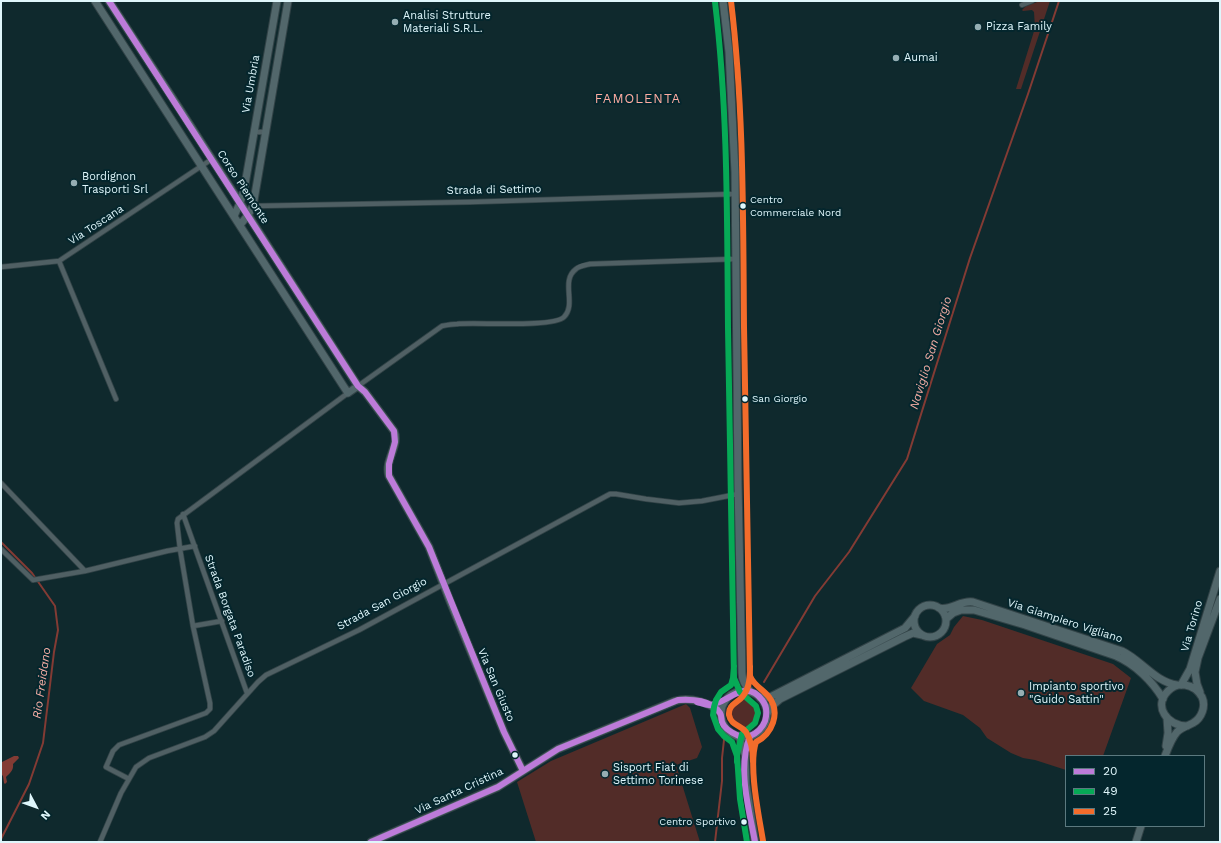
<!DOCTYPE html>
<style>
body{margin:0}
#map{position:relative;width:1221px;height:843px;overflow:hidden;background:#0f292d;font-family:"Work Sans",sans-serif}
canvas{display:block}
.frame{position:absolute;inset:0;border:2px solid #dff6fb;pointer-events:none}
.legend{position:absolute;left:1065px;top:755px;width:140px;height:72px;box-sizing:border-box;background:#04262d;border:1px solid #5c797f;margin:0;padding:5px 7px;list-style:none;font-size:12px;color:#dff6fb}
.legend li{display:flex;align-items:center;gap:8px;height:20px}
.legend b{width:20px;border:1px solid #5c797f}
.north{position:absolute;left:16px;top:787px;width:40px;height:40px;-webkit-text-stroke:3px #04262d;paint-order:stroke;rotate:131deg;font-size:11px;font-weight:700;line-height:16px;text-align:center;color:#dff6fb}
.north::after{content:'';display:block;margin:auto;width:14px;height:18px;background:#dff6fb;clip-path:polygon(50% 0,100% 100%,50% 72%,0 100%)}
</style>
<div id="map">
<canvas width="1221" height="843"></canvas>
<div class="frame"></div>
<ul class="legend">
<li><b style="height:5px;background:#bd7bd9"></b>20</li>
<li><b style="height:5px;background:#06aa56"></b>49</li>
<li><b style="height:5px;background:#f36c2b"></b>25</li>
</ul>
<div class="north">N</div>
</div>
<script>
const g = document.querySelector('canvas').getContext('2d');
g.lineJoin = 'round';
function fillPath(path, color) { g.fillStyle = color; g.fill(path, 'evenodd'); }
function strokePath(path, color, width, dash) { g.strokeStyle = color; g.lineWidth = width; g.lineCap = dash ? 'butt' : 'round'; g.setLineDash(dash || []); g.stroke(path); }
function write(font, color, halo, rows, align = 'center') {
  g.font = font + ' "Work Sans",sans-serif'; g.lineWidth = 4; g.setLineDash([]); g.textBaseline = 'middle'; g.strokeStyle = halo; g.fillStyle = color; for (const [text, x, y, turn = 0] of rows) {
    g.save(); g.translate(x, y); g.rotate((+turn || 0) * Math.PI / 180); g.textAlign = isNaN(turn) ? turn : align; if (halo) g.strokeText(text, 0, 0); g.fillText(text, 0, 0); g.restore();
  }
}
fillPath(new Path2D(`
 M1040,1h10l-29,88h-5l19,-61 -1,-16 -2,-2 -9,1 -1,-1 4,-4z
 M963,616l19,4 131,44 18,14 -28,78h-37v14l-31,-10 -12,-2 -12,-5 -24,-15 -7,-10 -17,-13 -39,-14 -13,-13 26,-44 13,-9 4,-8z
 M727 713a16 16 0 1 1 32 0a16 16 0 1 1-32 0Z
 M686,704l4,4 12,39 -5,11 -21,7 24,77h-164l-19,-60 34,-21z`), '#522c28');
fillPath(new Path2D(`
 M14,756h4l1,2 -6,6c1,6 -3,9 -7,13l1,5 -2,2 -1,-1 -1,-7 -2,-2v-14l1,2z`), '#833b34');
strokePath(new Path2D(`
 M1,542l31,31 23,33 3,24 -4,22 -11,91 -14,41 -28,55
 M764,682l51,-86 34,-44 58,-93 63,-201 58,-164 31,-93
 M715,842l7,-61v-23l2,-18 -1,-7`), '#833b34', 2);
const street = new Path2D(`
 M1022,5l10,-4
 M254,132h11
 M253,206l217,-4 265,-8
 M59,261l57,138
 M1,267l58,-6 153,-102
 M358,386l84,-60c5,-1 10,-2 15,-2 19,-2 96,4 107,-7 13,-13 -4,-36 12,-48 3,-3 10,-4 14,-5l145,-5
 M1,483l84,88 82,-20 28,-5
 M183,514l64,179
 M1,549l32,31 52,-9
 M222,621l-29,5 -13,-77 -3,-26 1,-4 170,-126
 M129,779l-23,-12 7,-16 6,-6 87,-32 4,-4v-6l-17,-77
 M100,842l21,-49 15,-26 13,-9 56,-21 9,-6 44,-49 8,-7 93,-45 251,-136h6l30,5 33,4 23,-2 36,-7`);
const secondary = new Path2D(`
 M95,1l249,386 4,6 10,-7
 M109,1l70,107 179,278 7,6 29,39c6,15 -10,29 -5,45l40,71 21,54 54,131 19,39
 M723,1l6,51 6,120 3,312 4,189c0,8 3,13 9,19
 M234,216l6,-13 4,-13 33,-189
 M240,225l8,-10 5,-9 35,-205
 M914 621a16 16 0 1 1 32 0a16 16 0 1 1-32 0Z
 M939,608c12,3 21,-8 34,-6l149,49c19,9 33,31 55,34
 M946,619l7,-6 8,-3h13l51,15 91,31c19,8 37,26 47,43
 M1181,685l9,-16 30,-98
 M721 714a23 23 0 1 1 46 0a23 23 0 1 1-46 0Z
 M1200,692l-3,-8 -2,-12 3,-14 22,-59
 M760,698l10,-1 135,-69 10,-12
 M767,714l5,-8 8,-7 124,-62 9,-4 9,2
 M739,736l6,19 1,29 9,58
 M1166,746l2,-13 -1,-15
 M1165,756c3,-8 6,-17 12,-24 5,-5 11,-6 16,-9 9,-5 13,-17 9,-26 -4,-7 -10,-11 -17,-12 -6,-1 -12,1 -17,6 -15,15 -1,35 19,35
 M371,842l127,-55 60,-38 117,-48c14,-4 37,1 46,13
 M1136,842l5,-16`);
strokePath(street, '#324347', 6);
strokePath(secondary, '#324347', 9);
strokePath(street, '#506064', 4.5);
strokePath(secondary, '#52676b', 7);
strokePath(new Path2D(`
 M109,1l249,385 7,6 29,39 1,11 -6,22v12l40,71 75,185 19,39
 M697,702c4,1 8,3 12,3 19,-1 36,-28 53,-5 5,6 5,14 3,21 -3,8 -8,12 -15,15
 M750,736c-13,33 -1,73 5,106
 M371,842l127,-55 60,-38 120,-49c13,-1 34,0 42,13 2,3 1,6 2,9 2,7 10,11 17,14`), '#bd7bd9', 6);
strokePath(new Path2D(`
 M715,2c13,108 12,217 13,326 2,117 4,233 6,350l6,14 16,14 2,7 -3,10 -13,11 -5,21 3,44 7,43
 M734,666l-1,12 -2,7 -10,7 -5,8 -2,7 -1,8 5,14 6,7 8,6 5,14v6`), '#06aa56', 6);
strokePath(new Path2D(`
 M731,1c13,108 12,217 13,326 2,116 4,233 6,349 4,10 13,13 19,21 12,16 3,37 -13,45 -8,23 3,74 7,99
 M750,666c0,10 0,21 -7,30 -5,7 -15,8 -14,19 2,11 12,10 17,17 5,8 7,21 7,30`), '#f36c2b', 6);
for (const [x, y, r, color] of [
 [395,22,4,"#96aeb3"],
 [978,27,4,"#96aeb3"],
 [896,58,4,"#96aeb3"],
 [74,183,4,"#96aeb3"],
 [743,206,3.5,"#dff6fb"],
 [745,399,3.5,"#dff6fb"],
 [1021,693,4,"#96aeb3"],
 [515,755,3.5,"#dff6fb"],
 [605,774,4,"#96aeb3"],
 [744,822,3.5,"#dff6fb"]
]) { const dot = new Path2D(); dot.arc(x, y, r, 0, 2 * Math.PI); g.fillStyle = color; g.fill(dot); strokePath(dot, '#04262d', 1.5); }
write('10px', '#dff6fb', '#04262d', [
 ["Centro",750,200],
 ["Commerciale Nord",750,213],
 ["San Giorgio",752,399],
 ["Centro Sportivo",736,822,"right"]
], 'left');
write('11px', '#dff6fb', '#04262d', [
 ["Analisi Strutture",403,16],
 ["Materiali S.R.L.",403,29],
 ["Pizza Family",986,27],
 ["Aumai",904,58],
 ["Bordignon",82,177],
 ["Trasporti Srl",82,190],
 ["Impianto sportivo",1029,687],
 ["\"Guido Sattin\"",1029,700],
 ["Sisport Fiat di",613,768],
 ["Settimo Torinese",613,781]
], 'left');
write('11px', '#dff6fb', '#04262d', [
 ["Via Umbria",251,84,-80],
 ["Corso Piemonte",243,187,57],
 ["Strada di Settimo",494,190,-1],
 ["Via Toscana",96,225,-33],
 ["Strada San Giorgio",382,604,-28],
 ["Strada Borgata Paradiso",230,616,70],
 ["Via Giampiero Vigliano",1065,621,18],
 ["Via Torino",1192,626,-74],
 ["Via San Giusto",496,685,67],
 ["Via Santa Cristina",459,791,-25]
]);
write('italic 12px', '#f4ada4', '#04262d', [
 ["Naviglio San Giorgio",931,353,-73],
 ["Rio Freidano",42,683,-82]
]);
g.letterSpacing = '1px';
write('13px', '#ffaca1', '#04262d', [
 ["FAMOLENTA",638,99]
]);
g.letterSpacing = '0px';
</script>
